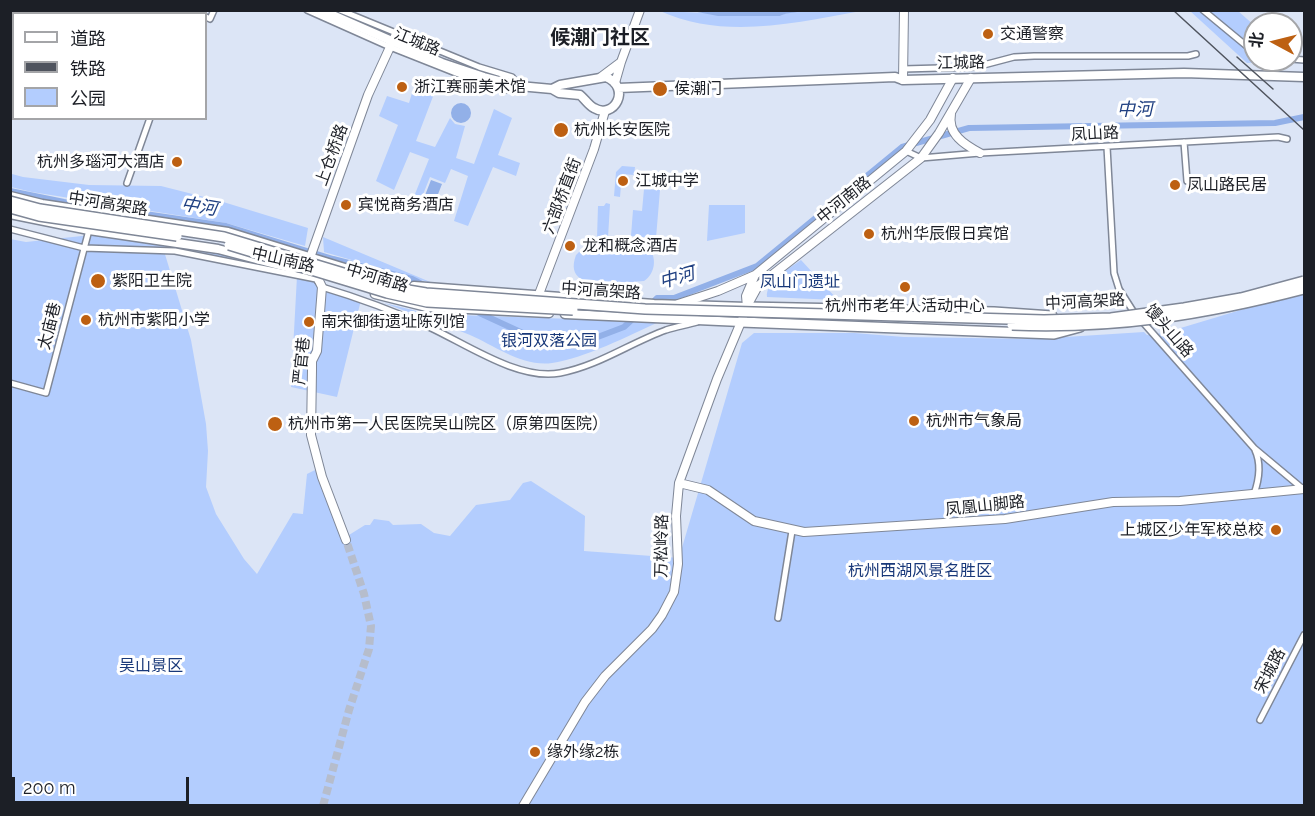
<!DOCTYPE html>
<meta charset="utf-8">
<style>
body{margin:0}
#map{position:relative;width:1315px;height:816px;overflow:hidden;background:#dce5f6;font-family:Raleway,"Noto Sans SC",sans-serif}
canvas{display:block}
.frame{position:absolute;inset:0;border:12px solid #1c1f26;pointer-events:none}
.legend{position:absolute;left:12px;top:12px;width:195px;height:108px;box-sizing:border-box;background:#fff;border:2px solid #a4a5a8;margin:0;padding:8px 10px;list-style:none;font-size:18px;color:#1c1f26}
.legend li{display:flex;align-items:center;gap:12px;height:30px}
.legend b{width:30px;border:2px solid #a4a5a8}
.north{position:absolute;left:1243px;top:12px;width:60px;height:60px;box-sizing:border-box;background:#fff;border:2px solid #a4a5a8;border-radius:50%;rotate:277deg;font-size:16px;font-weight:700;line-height:24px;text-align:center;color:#1c1f26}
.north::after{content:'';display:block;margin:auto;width:21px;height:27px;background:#bd6012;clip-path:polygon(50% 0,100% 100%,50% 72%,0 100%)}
.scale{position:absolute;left:12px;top:777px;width:177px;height:27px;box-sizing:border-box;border:3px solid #1c1f26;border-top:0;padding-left:8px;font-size:18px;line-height:21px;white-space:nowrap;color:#1c1f26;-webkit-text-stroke:4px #fff;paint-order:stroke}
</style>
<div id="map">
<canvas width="1315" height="816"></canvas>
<div class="frame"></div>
<ul class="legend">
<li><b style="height:8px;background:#fff"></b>道路</li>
<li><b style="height:8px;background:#4f545e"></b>铁路</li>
<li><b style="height:16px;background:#b3cdfe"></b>公园</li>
</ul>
<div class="north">北</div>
<div class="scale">200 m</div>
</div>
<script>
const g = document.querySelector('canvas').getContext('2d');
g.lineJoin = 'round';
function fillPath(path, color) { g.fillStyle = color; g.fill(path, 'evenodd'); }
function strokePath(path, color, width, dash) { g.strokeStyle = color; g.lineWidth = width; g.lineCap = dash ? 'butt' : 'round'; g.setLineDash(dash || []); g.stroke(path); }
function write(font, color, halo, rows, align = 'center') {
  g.font = font + ' Raleway,"Noto Sans SC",sans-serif'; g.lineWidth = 6; g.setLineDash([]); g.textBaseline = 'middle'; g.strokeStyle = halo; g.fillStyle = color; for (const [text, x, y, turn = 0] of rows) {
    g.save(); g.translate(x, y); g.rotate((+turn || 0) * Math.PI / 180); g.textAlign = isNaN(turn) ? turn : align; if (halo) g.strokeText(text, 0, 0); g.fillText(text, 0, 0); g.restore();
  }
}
fillPath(new Path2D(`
 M660,11l120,5c18,-10 58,-5 81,-5 -67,12 -137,29 -201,0z
 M1190,11h48l17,15v34h10v2l-18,1z
 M416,80l21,6 -21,55 19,6 15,-29 5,6 10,2 -9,32 18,6 20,-55 18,9 -14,37 22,8 -4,13 -23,-9 -25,59 -14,-5 14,-45 -17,-7 -6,14 -15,-6 -10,25 -7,-3 16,-40 -19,-7 -16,38 -18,-9 22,-56 -19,-9 8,-20 22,7z
 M622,166l13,1 -1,8 -12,-1 -2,23 -6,-1 2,-24z
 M12,174l11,3 66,8 72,1 59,15 88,27 -3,18 -79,-23 -194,-31 -21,-5z
 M644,189l16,1 -4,48 -25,-2 2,-26 9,1z
 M606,203l4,1 -2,34h-11l1,-32h6z
 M709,205h36v28l-38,8z
 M93,231l125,18 96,25 -1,5 -12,-2 60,23 -24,97 -46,-10 6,-111 -133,-25 27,89 15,84 2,27 -2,36 10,27 28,45 13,15 36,-61 10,1 4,-40 8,-4 34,65 16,-10h5l4,-6 15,2 4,4 28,-1 13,9 16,3 26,-31 34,-5 13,-17 8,-2 54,35 -1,35 95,7 63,-215 12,-10h100l50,4 130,2 110,-7 3,3 17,-2 140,-42v514h-1293l-1,-566 16,3 65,-7z
 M323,237l112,47 -111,-32z
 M653,239v6l-5,1c9,11 8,27 -4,35 -20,1 -83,14 -68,-26l7,-7 9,-3z
 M801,260l37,40 -71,-3c-2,-15 23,-29 34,-37z
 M384,303l45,11 230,8c-29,13 -76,37 -107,41 -29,4 -57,-17 -82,-28 -28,-12 -58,-21 -86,-32z`), '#b3cdfe');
fillPath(new Path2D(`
 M692,11h111c-8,2 -15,1 -23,5h-62z
 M451 113a10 10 0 1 1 20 0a10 10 0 1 1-20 0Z
 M431,180l11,4 -9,23 -11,-4z`), '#92b0e8');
strokePath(new Path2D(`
 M10,191l54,11 162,24 107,33 79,20 14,7
 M651,304l6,-6h17l83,-32 145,-119 67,-19 306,-5 29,-6
 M475,311l63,29 36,6 50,-19 12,-11`), '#92b0e8', 6);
strokePath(new Path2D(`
 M323,806l26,-96 20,-61 2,-23 -7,-32 -18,-54`), '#b6bdcc', 8, [8, 4]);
const street = new Path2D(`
 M193,10l6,4
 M307,10l83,37 96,38 21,5 12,-4 -7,-9 -33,-10 -139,-57
 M1203,10l52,43
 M184,14l1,-4
 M206,17l4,2 4,-9
 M1291,59l13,1
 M903,69l73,-2 38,-10 20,-1h154l8,-2
 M1184,142l3,39
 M1107,147l7,126 5,16 14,22 121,137 49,41
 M906,151l15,7 59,-5 298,-16 9,2
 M127,183l23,-65
 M10,229l74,19 91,3 141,28 6,8c37,11 72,24 107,40 37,17 90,54 131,46 38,-7 70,-30 106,-43 10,-3 20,-5 31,-8
 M10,383l36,10 43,-163
 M1254,494c5,-14 7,-31 1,-44
 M778,618l14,-87
 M1260,720l44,-85`);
const secondary = new Path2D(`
 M621,62l19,-52
 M601,77l20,-15 -6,21
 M903,80l1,-70
 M951,114c-4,20 14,31 29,39
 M539,294l55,-145 11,-38
 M678,304l40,-13 37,-16 151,-124 24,-31 23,-42
 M747,306l11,-20 163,-128 18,-25 32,-55
 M679,483l29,7 46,31 50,11 201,-13 108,-17 67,-1 124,-12
 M346,540l-24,-63 -11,-42 1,-65v-9l5,-10 5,-64 -10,-21 -1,-11 57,-160 28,-61
 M523,806l62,-104 20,-26 47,-47 10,-14 12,-23 4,-28 -2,-48 3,-33 38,-104 24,-57 6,-15 -1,-11 9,-21`);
const primary = new Path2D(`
 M321,10l121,53 42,14 35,9 33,3 7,4 21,2c5,4 8,10 14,13 20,12 38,-20 12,-31l-46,8 -8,4
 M618,88l277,-11 8,3 281,-7 120,4
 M10,196l32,8 186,28 159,49
 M10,214l79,16 129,19 76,20
 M414,286l240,18 93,3
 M375,294l52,13 122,6
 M565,314l176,8`);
const highway = new Path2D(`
 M747,307l247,5 58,4
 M741,322l313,12 26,-7`);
strokePath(street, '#7f8797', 8);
strokePath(secondary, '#7f8797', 10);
strokePath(primary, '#7f8797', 11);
strokePath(highway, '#7f8797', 12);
strokePath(street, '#fff', 5);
strokePath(secondary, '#fff', 8);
strokePath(primary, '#fff', 8);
strokePath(highway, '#fff', 9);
strokePath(new Path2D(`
 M1173,10l131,120
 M1237,57l36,32`), '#4f545e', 1.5);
const highwayBridge = new Path2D(`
 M10,201l30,8 184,28 166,50 36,6 219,16 399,11 67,-2 73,-10 57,-10 63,-17
 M10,208l29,8 138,20
 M229,245l158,48 40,9 146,8
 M1012,325c104,4 192,-10 292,-36`);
strokePath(highwayBridge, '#7f8797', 12, []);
strokePath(highwayBridge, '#fff', 9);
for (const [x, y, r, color] of [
 [988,34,6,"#bd6012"],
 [402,87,6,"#bd6012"],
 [660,89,8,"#bd6012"],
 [561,130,8,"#bd6012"],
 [177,162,6,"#bd6012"],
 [623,181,6,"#bd6012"],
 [1175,185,6,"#bd6012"],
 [346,205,6,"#bd6012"],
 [869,234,6,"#bd6012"],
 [570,246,6,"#bd6012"],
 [98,281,8,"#bd6012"],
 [905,287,6,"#bd6012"],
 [86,320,6,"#bd6012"],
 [309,322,6,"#bd6012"],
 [914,421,6,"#bd6012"],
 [275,424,8,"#bd6012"],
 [1276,530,6,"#bd6012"],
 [535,752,6,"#bd6012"]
]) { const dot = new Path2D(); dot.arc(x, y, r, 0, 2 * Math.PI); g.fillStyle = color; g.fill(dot); strokePath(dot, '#fff', 2); }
write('16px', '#1c1f26', '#fff', [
 ["交通警察",1000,34],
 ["浙江赛丽美术馆",414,87],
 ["侯潮门",674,89],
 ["杭州长安医院",574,130],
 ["杭州多瑙河大酒店",165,162,"right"],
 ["江城中学",635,181],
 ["凤山路民居",1187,185],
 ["宾悦商务酒店",358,205],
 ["杭州华辰假日宾馆",881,234],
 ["龙和概念酒店",582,246],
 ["紫阳卫生院",112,281],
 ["杭州市老年人活动中心",905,306,"center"],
 ["杭州市紫阳小学",98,320],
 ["南宋御街遗址陈列馆",321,322],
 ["杭州市气象局",926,421],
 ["杭州市第一人民医院吴山院区（原第四医院）",288,424],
 ["上城区少年军校总校",1264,530,"right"],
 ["缘外缘2栋",547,752]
], 'left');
write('16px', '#1c1f26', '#fff', [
 ["江城路",417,42,22],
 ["江城路",961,63,-1],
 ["凤山路",1095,134,-3],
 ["上仓桥路",332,155,-70],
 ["六部桥直街",562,196,-69],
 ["中河南路",844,200,-39],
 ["中河高架路",108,204,9],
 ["中山南路",283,260,13],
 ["中河南路",377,278,17],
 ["中河高架路",601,291,4],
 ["中河高架路",1085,302,-3],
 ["太庙巷",50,326,-76],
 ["馒头山路",1169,331,49],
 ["严官巷",302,361,-84],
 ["凤凰山脚路",985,506,-6],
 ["万松岭路",662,546,-89],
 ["宋城路",1270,671,-63]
]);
write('16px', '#183879', '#fff', [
 ["凤山门遗址",800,282],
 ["银河双落公园",549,341],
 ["杭州西湖风景名胜区",920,571],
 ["吴山景区",151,666]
]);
write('italic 18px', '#204082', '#fff', [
 ["中河",1135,110,-1],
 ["中河",199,207,9],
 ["中河",677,278,-16]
]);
write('bold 20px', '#1c1f26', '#fff', [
 ["候潮门社区",600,38]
]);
</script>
